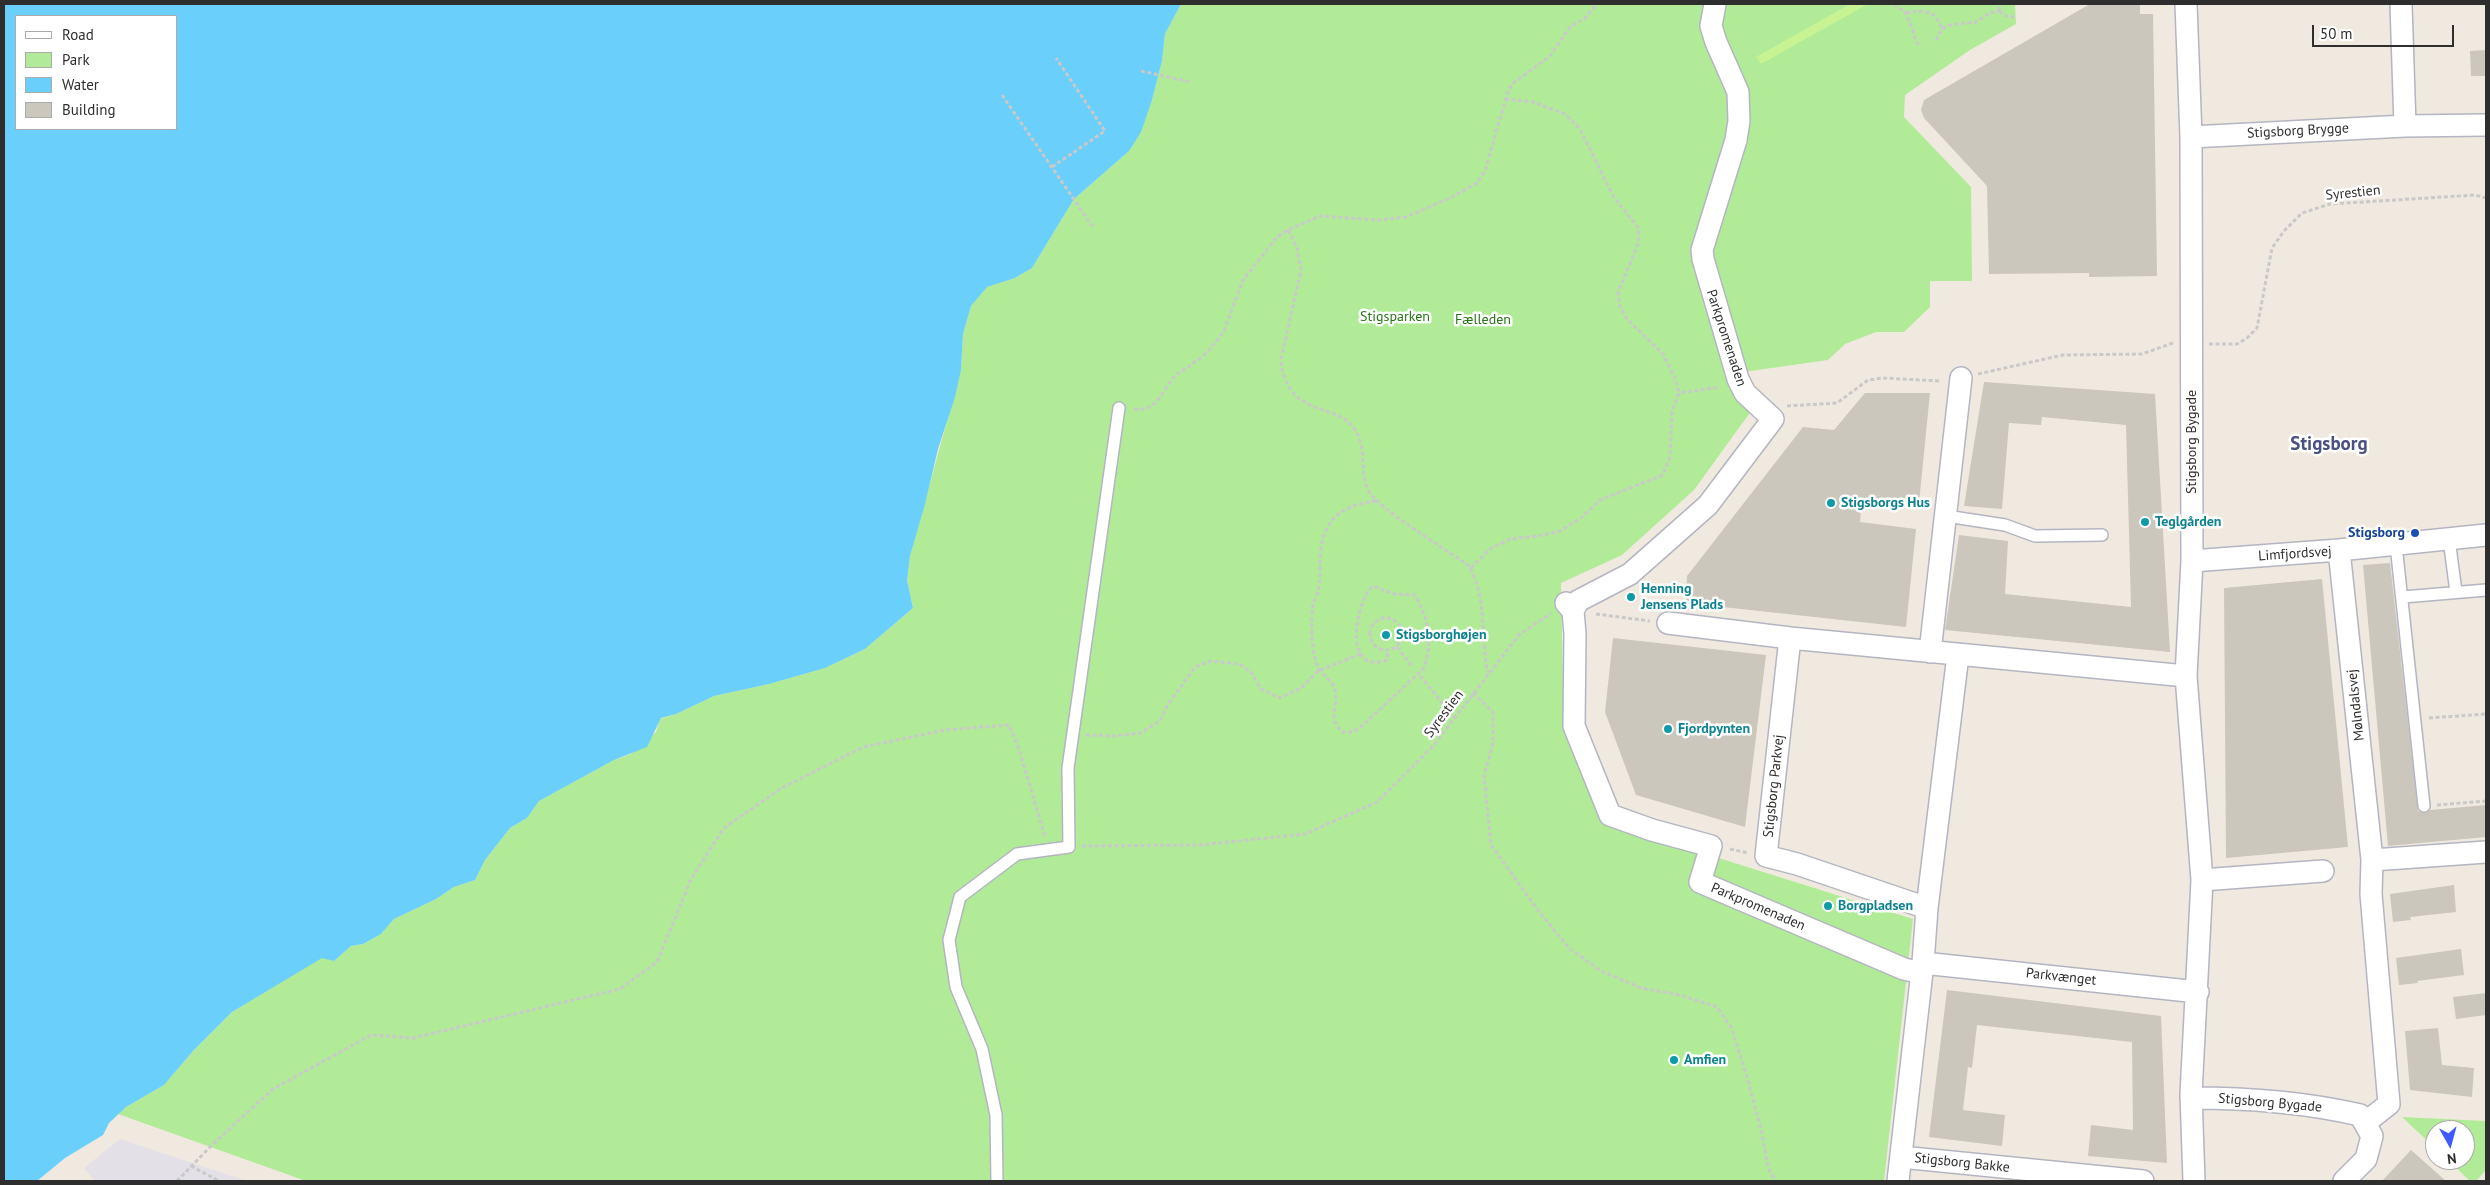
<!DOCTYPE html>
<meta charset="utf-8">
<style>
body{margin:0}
#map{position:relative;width:2490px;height:1185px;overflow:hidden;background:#f0e9df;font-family:"PT Sans",sans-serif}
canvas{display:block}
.frame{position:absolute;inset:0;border:5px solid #2e2e2e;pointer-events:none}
.legend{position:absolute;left:15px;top:15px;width:162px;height:115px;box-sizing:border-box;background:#fff;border:1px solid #ababab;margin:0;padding:6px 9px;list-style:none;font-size:15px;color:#2e2e2e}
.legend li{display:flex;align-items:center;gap:10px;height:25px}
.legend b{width:25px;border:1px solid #ababab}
.north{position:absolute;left:2425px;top:1120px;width:50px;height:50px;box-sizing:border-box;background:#fff;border:1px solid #ababab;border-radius:50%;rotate:173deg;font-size:14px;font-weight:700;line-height:20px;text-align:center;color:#2e2e2e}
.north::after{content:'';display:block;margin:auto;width:18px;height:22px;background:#3d5bff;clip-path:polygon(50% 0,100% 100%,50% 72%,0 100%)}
.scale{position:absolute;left:2312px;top:25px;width:142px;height:22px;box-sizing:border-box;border:2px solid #2e2e2e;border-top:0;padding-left:6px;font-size:15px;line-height:18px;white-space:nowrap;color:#2e2e2e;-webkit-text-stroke:4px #fff;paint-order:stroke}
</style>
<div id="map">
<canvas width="2490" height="1185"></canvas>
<div class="frame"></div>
<ul class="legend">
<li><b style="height:6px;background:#fff"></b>Road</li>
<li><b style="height:14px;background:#b1eb98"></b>Park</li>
<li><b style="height:14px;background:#6acffa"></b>Water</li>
<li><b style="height:14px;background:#cbc7bd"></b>Building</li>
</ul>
<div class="north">N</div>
<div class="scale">50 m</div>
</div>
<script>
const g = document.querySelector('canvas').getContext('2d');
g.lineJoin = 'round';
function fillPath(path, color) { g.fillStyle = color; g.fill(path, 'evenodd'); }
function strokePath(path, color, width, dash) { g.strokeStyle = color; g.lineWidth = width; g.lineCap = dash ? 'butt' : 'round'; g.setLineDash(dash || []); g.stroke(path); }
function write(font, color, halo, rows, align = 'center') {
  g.font = font + ' "PT Sans",sans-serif'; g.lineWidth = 5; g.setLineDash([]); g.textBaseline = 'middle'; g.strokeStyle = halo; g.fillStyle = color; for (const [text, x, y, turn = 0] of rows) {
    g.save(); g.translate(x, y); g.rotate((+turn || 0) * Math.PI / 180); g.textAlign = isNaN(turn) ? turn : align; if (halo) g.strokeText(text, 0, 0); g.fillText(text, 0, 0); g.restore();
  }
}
fillPath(new Path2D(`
 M120,1139l127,42h-152l-11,-13z`), '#e3e0e8');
fillPath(new Path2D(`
 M1181,4h834l1,20 -46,26 -65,45 -1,22 67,70 1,94h-42v26l-26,25h-28l-31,12 -17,16 -85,12 6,42 -55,76 -72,65 -61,28 3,150 40,89 309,97 -29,262h-1578l-188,-67 8,-7 38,-22 29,-34 39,-39 90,-55 12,4 17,-15 12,-2 18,-10 13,-15 42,-20 18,-12 21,-7 10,-20 25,-32 17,-10 12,-17 75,-41 17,-6 25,-22 4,-13 16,-5 38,-18 55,-12 56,-16 40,-19 48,-41 -6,-28 3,-24 51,-186 2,-36 8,-28 15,-19 29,-9 17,-10 42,-69 55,-48 23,-51 10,-39 3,-27z
 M2402,1117l84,4v49l-10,11h-6l-22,-21h17v-30h-30v18z`), '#b1eb98');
fillPath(new Path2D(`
 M1850,4h18l-107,60 -5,-7z`), '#c7f393');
fillPath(new Path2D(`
 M4,4h1177l-16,30 -3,27 -10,39 -11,32 -12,19 -55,48 -42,69 -17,10 -28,9 -16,19 -8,28 -2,36 -6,27 -17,52 -13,55 -15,52 -3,24 6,28 -48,41 -40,19 -56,16 -55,12 -38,18 -15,4 -14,29 -33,13 -75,41 -12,17 -17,10 -25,32 -10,20 -21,7 -18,12 -42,20 -13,15 -18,10 -12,2 -17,15 -12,-3 -90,54 -39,39 -29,34 -38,22 -17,16 -6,12 -38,23 -28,23h-33zM16,16h160v113h-160z`), '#6acffa');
fillPath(new Path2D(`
 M2090,4h50v10h13l4,262 -68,1v-4l-100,1 -2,-88 -63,-68 -3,-8 3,-10z
 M2486,50v26h-15l-1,-25z
 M1984,382l171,12 15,258 -225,-22 14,-95 49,6 -3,53 126,13 -5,-182 -84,-8 -1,8 -32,-2 -7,86 -38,-3z
 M1865,393h65l-11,110 -57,-5 -2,24 56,7 -10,98 -220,-24 1,-27 116,-149 31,3z
 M2390,563l28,248 6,2 6,-3 56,-5v32l-98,9 -25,-281z
 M2322,579l26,268 -122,11 -2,-270z
 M1613,638l153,17 -21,172 -109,-32 -31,-83z
 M2454,885l2,27 -46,5 1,3 -18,2 -3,-28z
 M2461,949l3,26 -47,6 1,2 -19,2 -3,-27z
 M1947,990l214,26 6,147 -79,-7 3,-31 42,5 -1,-88 -155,-17 -5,43 -4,-1 -5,43 42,5 -3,31 -73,-9z
 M2486,993v22l-30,4 -3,-22z
 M2438,1028l4,37 32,3 -2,29 -62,-7 -5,-59z
 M2411,1150l35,31h-64z`), '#cbc7bd');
const lane = new Path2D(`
 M1946,516l59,9 30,11 67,-1
 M2449,539l7,53
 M2396,545l28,261
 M2403,597l83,-7
 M997,1181l-1,-66 -14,-66 -26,-62 -7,-47 11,-43 57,-43 52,-7 -1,-79 51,-360`);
const street = new Path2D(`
 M2186,4l5,133 1,424 -6,115 16,204 -11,214 3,87
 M2401,4l4,122
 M2191,137l214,-11 81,-1
 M2339,550l33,310 114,-8
 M2192,561l147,-11 147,-15
 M1566,603l7,8 2,23 -1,92 36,89 42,15 59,16 -11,36 204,87 18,4
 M1573,611l5,-10 52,-27 78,-69 65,-86 -28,-26 -7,-14 -35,-120 -1,-9 34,-110 3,-19 -1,-29 -22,-50 -5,-16 4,-22
 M1668,623l122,15 396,38
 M1790,638l-24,218 31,8 130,44 -4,55 -25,218
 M1930,652l31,-274
 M2202,880l121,-9
 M1927,908l31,-253
 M1923,963l275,29
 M2191,1098c58,0 113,4 169,17l12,21 -6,23 -22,22
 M2365,1123l24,-19 -18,-210 1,-34
 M1901,1157l242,24`);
strokePath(lane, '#b3b5c2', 14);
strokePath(street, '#b3b5c2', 24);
strokePath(new Path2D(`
 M1894,4l12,9 12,32
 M1999,11l7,5 9,1
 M1999,11l1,-7
 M1906,13c18,-3 29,-4 36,16
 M1936,40l6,-11 8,-4 26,-3 14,-9 9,-2
 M1141,71l50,11
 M1002,95l91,132
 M1505,99l28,3 32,12 15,15 33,67 26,33 -1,15 -20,48 2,15 7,12 36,35 12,24 4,15
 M1052,167l53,-36 -49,-73
 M1288,230l9,18 4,22 -20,89c0,8 2,14 5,22 14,33 51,25 67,46 15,19 6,43 15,63 8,17 80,61 100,75 20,32 12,72 20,108
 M2209,344h28l10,-6 10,-10 15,-80 12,-17 18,-18 28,-9 145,-9 11,3
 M1978,374l85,-19 79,-1 31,-11
 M1787,406l50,-3 31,-23 15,-2 57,3
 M1134,409c25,4 28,-21 42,-34 6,-5 13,-8 19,-13 12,-8 21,-20 29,-31l19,-51 34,-43 11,-7 32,-14 59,4 27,-3 44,-19 27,-15 8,-12 23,-80 4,-7 38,-28 20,-29 15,-9 12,-14
 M1376,501c-30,4 -50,14 -55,47 -2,13 0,26 -2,39 -1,6 -4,12 -6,18 -2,17 -2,37 2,53 4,18 17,20 20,32 4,17 -9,25 7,42h11l9,-6 62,-58c9,-29 5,-47 -9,-73l-21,-1 -21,-8c-15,10 -34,90 14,74l1,-10
 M1471,568l19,-19 20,-10 28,-3 22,-5 21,-13 19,-18 63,-25 7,-18 2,-45 7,-19 41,-6
 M1596,614l54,7
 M1370 634a16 16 0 1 1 32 0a16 16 0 1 1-32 0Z
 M1397,647l15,19
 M1420,676l35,42
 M1473,693l20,19v31l-9,33 7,69 49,68 29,35 32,23 40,17 39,7 37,12 14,20 15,46 16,60 6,35 8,13
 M2429,718l57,-4
 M1086,735l29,1 25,-3 20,-12 7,-15 28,-39 15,-6 29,3 12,8 10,17 19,9 21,-10 17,-17 43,-17
 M2437,805l49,-4
 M1082,846l118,-1 105,-11 72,-32 56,-56 86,-111 32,-22
 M1730,849l18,4
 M191,1166l28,15
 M177,1181l35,-36 61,-56 98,-54 42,3 207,-49 37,-27 34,-83 33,-51 56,-39 83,-42 82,-17 64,-5 9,21 27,90`), '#c9c9c9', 3, [4, 2.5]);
strokePath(lane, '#fff', 11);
strokePath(street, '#fff', 21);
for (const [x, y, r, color] of [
 [1831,503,5,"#0f9aa8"],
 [2145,522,5,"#0f9aa8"],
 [2415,533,5,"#1a4fb4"],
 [1631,597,5,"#0f9aa8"],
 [1386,635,5,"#0f9aa8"],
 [1668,729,5,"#0f9aa8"],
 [1828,906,5,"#0f9aa8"],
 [1674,1060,5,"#0f9aa8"]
]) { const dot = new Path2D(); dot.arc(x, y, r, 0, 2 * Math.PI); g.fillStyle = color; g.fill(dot); strokePath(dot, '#fff', 2); }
write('14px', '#2e2e2e', '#fff', [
 ["Stigsborg Brygge",2298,131,-3],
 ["Syrestien",2353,193,-6],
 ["Parkpromenaden",1726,338,72],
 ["Stigsborg Bygade",2192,442,-90],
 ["Limfjordsvej",2295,554,-4],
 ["Mølndalsvej",2356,705,-96],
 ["Syrestien",1444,714,-53],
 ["Stigsborg Parkvej",1774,786,-84],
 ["Parkpromenaden",1758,907,23],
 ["Parkvænget",2061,977,6],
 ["Stigsborg Bygade",2270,1103,5],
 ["Stigsborg Bakke",1962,1163,6]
]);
write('14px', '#257414', '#fff', [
 ["Stigsparken",1395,317],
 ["Fælleden",1483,320]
]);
write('bold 14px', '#0d838f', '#fff', [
 ["Stigsborgs Hus",1841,503],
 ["Teglgården",2155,522],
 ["Henning",1641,589],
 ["Jensens Plads",1641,605],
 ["Stigsborghøjen",1396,635],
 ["Fjordpynten",1678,729],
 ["Borgpladsen",1838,906],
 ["Amfien",1684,1060]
], 'left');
write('bold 14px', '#164399', '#fff', [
 ["Stigsborg",2405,533]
], 'right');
write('bold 19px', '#495184', '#fff', [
 ["Stigsborg",2329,445]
]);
</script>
